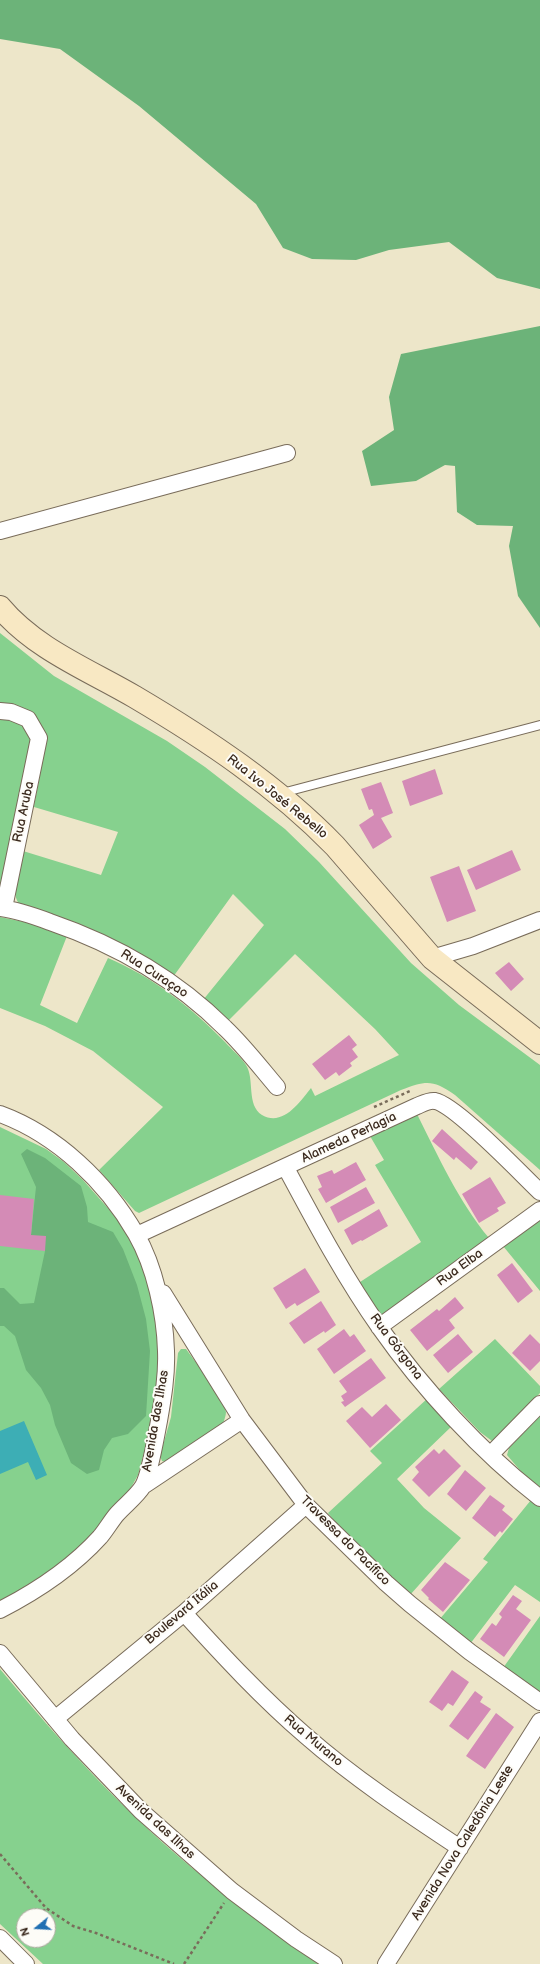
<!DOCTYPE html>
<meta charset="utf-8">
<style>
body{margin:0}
#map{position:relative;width:540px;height:1964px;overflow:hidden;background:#ede6c9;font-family:"Balsamiq Sans",sans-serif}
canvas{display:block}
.north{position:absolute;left:16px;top:1908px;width:40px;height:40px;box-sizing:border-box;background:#fdfcf7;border:1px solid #afa8a0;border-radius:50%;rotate:252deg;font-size:11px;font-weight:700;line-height:16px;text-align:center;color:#3b2a1e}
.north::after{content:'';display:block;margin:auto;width:14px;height:18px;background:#1f6fb2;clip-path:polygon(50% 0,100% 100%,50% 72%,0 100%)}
</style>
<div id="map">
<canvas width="540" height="1964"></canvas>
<div class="north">N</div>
</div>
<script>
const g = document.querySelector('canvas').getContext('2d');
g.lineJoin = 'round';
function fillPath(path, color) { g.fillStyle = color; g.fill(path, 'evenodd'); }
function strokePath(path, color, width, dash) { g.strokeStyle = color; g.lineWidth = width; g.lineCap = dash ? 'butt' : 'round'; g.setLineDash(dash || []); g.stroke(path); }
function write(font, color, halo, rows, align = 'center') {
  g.font = font + ' "Balsamiq Sans",sans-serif'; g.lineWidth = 4; g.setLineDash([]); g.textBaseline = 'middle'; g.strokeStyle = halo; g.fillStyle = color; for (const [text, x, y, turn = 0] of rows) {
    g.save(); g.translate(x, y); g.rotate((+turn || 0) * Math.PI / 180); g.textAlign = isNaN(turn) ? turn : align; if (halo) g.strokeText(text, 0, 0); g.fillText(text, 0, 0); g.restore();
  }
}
fillPath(new Path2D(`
 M0,633l54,43 113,65 38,26 80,62 34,33 92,101 48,42 81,60v105l-85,-75c-23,-16 -29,-14 -54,-5l-262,123 -4,-2 -36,-41 64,-63 -70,-56 -48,-25 -45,-18v-91l29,6 38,13 -27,69 37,18 31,-65c45,19 84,50 117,84 7,8 16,15 21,23 9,14 0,40 16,50 21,12 38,-13 49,-27l4,8 84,-41 -24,-26 -80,-75 -68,68 -24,-22 61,-75 -31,-31 -60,83 -152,-71c-13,-12 -1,-39 2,-55l78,24 17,-43 -84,-25c4,-25 22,-83 -7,-96 -8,-4 -18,-5 -27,-8z
 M0,719c15,1 27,6 31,22l-31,153z
 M417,1114c21,42 42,88 72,124l-105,76 -6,1 -21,-31 64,-42 -46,-77 9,-5 -14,-24z
 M0,1127l46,22 18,13 19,18 31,35 14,20 11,22 9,23 10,49 1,50 -8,49 -13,47 -10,18 -53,61 -61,41 -14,6z
 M540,1219v72l-37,-45z
 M495,1339l45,47v7l-43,47 -5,1 -12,-9 -41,-43z
 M181,1349h5c10,14 37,47 40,63 0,4 -2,8 -3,12l-57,38 -4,-1 -2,-5 11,-39 7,-64z
 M428,1398l24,28 -55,53 27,29 37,30 -51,57 -61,-56 -21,-26 54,-50 -12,-12z
 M540,1415v73l-16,-13 -17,-20 2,-7z
 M531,1500l9,7v95l-25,-17 -45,59 -31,-24 49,-58 -5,-3z
 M540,1616v76l-37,-24z
 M0,1669c62,75 129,149 206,210 38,29 77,57 115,85h-278l-43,-40zM24,1916h24v24h-24z`), '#86d18e');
fillPath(new Path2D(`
 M0,0h540v289l-43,-11 -48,-36 -60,8 -33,10 -44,-1 -29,-11 -27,-44 -117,-98 -79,-57 -60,-10z
 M540,326v302l-22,-32 -9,-50 4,-20 -36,-1 -20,-13 -2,-46 -10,-1 -29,16 -45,5 -9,-35 32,-21 -5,-33 12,-43z
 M27,1149l18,9 36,28 6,21 1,15 25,10 10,17 14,36 9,34 4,32 -4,65 -18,18 -16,4 -8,12 -5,20 -12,4 -16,-11 -16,-38 -5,-20 -9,-17 -15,-18 -11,-34 -11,-10h-4v-38h4l16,16 14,-1 11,-52 -14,-16 5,-48 -15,-33z`), '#6cb379');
fillPath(new Path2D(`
 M24,1421l23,54 -11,5 -8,-18 -28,12v-43z`), '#3daeb5');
fillPath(new Path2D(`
 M435,769l8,25 -33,12 -8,-25z
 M381,782l12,31 -12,5 11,19 -19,12 -14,-24 15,-10 -2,-6 -3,1 -8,-21z
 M512,850l9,20 -45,20 -9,-20z
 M459,866l17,45 -29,11 -17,-45z
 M509,962l15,17 -13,12 -16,-18z
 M349,1035l8,10 -5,4 6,8 -8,6 2,3 -13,10 -3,-4 -11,8 -13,-16z
 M442,1129l36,33 -7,8 -15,-13 -2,3 -22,-19z
 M356,1162l10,18 -40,23 -8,-14 4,-2 -5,-11 15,-6 2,4z
 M490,1177l16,26 -9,5 2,3 -20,12 -17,-29z
 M366,1187l9,16 -37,20 -8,-16z
 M0,1195l34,4 -3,36 15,1 -1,15 -45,-5z
 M379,1209l9,17 -26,15 -1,-1 -9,5 -8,-15z
 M512,1263l21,28 -15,12 -21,-28z
 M305,1268l15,24 -23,14 -2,-3 -9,6 -13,-21z
 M455,1297l9,11 -15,12 6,8 -28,23 -17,-21 27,-21 2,2z
 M321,1301l15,24 -11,8 -1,-2 -20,13 -15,-21z
 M344,1329l6,8 4,-3 12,17 -32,23 -17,-25z
 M458,1334l15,18 -25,21 -15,-18z
 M530,1334l10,10v17l-10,10 -18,-18z
 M371,1358l15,20 -41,29 -4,-5 3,-1 -3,-5 6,-4 -8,-11z
 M386,1404l15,16 -31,28 -24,-27 16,-14 10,10z
 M434,1449l5,5 5,-5 17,17 -32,31 -17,-17 7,-8 -4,-5z
 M465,1470l21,18 -20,23 -19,-17z
 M490,1495l15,11 -3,4 11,9 -11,14 -2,-2 -5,6 -23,-19z
 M445,1562l25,18 -27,32 -15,-13 1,-1 -8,-8z
 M513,1595l9,6 -6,8 15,11 -27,37 -24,-18 12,-16 4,3 6,-9 -3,-3z
 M452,1670l17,12 -16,24 -5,-3 -6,8 -13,-9z
 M475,1691l8,6 -3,5 11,7 -23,31 -19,-14z
 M496,1713l18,14 -29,42 -19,-13z`), '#d48bb6');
const lane = new Path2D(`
 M282,793l258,-68`);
const street = new Path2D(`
 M0,531l287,-78
 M0,711l11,1 17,7 11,19 -35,170
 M0,908c17,2 34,8 50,14 64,22 126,57 175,106 19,18 35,39 52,59
 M432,958l41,-12 67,-26
 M0,1114c57,21 106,68 136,120 19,33 29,80 30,117 1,24 -3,47 -7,70 -3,15 -9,53 -16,65 -6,10 -18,19 -26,28 -6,7 -11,16 -17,23 -28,31 -63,54 -100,73
 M286,1168c29,54 58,109 94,160 42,60 102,125 160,170
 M137,1235l280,-129c5,-2 12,-6 18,-5 21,4 86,73 105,91
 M163,1293l79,127 64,85 80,78 24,21 60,48 70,50
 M379,1327l161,-117
 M491,1454l49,-50
 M143,1486l99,-66
 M184,1613c39,43 78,85 122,123 48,42 101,77 154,112
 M0,1653l72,86 69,72 91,80 64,48 38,25
 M55,1719l129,-106 122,-108
 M0,1938l26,26
 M386,1964l154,-243`);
const secondary = new Path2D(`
 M0,607c35,42 89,63 135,90 71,42 142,89 200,149l97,112 108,85`);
strokePath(lane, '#796c5a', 10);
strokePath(street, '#796c5a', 18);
strokePath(secondary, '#796c5a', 24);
strokePath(new Path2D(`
 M374,1107l36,-16
 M0,1854l46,54 27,18 23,7 78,31
 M39,1916l7,-8
 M20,1937l4,-4
 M184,1964l40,-61`), '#796c5a', 2.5, [3, 3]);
strokePath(lane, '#fff', 8);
strokePath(street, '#fff', 16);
strokePath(secondary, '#f8e8c3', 22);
write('13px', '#3b2a1e', '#fdfcf7', [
 ["Rua Ivo José Rebello",277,797,39],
 ["Rua Aruba",24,812,-78],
 ["Rua Curaçao",154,974,33],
 ["Alameda Perlagia",349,1138,-25],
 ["Rua Elba",460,1268,-36],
 ["Rua Górgona",396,1347,53],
 ["Avenida das Ilhas",156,1421,-80],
 ["Travessa do Pacífico",345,1541,45],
 ["Boulevard Itália",182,1613,-40],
 ["Rua Murano",313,1741,40],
 ["Avenida das Ilhas",155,1822,43],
 ["Avenida Nova Caledônia Leste",463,1843,-58]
]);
</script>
